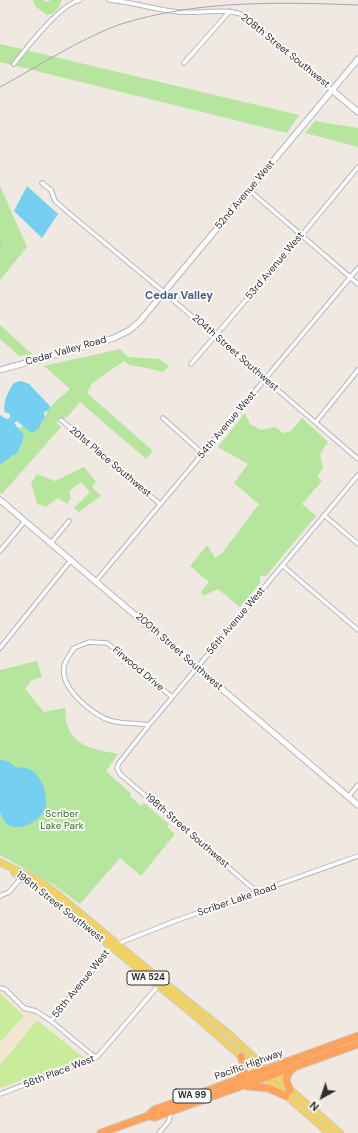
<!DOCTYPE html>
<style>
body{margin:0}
#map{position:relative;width:358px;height:1133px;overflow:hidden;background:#efe9e1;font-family:"DM Sans",sans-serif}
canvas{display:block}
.north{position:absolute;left:302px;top:1077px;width:40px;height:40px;-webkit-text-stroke:3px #fff;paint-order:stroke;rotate:220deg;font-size:11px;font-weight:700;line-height:16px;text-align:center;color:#2e2e2e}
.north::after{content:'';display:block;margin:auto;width:14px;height:18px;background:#2e2e2e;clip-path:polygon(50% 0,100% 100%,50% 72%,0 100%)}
</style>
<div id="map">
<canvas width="358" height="1133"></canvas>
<div class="north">N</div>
</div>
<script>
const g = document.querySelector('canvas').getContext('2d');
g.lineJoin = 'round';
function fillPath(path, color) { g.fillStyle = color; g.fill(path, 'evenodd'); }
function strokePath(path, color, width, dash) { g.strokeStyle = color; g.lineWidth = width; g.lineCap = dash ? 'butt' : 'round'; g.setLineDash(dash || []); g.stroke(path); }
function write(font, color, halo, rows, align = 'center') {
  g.font = font + ' "DM Sans",sans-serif'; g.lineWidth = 3.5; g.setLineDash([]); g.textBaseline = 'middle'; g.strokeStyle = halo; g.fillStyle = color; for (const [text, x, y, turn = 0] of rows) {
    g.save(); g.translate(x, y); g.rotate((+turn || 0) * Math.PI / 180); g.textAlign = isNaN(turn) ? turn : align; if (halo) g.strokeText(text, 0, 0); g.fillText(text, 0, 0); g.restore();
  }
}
fillPath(new Path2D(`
 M0,986l38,31 -38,46z`), '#f0e6d1');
fillPath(new Path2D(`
 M33,0h10l5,2 2,-2h12c-4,8 -4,12 -15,15l-12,-9z
 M0,44l299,71 -12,18 -287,-71z
 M315,121l43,7v19l-53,-14z
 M0,186l27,61 -27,33z
 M0,325l32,29 -13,2 -19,-17z
 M120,349l8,8 31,2 10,7 -6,6 -16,-4 -18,-3 -5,-4 -32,22 -5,10 66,58 -7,8 -66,-57 -13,15 -11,5 5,5 -59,67 -2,-2v-27l12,-9 5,-2 6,-14 1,-5 -6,-6 5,-3 8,7 10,-8 1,-5 3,-1c1,-12 17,-22 25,-30l-26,-23z
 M245,413l5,11 11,6 14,-3 8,6 8,-2 11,-13 26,24 -8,12 3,14 -6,8 5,5 -20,23 14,12 -50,60h-6v7l-20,24 -22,-18 -15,7 -2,-4 8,-10 -19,-16 17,-21 8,13 8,-6 36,-48 -25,-21 14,-19 -30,-17z
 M84,467l12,15 -4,5 9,9 -22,16 -5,-4 16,-16 -9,-10 -12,9 2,7 -4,6 -9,-6 -12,9 -9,-3 -6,-21 6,-9 18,7z
 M37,661l5,16 -10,3 -7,9 19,23 21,-4c1,5 0,11 2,16 7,24 31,26 51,30l-12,17 25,23 -1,2 11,10 3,-3 25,21 -2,3 8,7 -34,42 -21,-18 -40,46 -26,-19 -54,-30v-185z`), '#b6e59e');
fillPath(new Path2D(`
 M0,994l24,22 -24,26z
 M37,1020l47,38 -84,30v-23z`), '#c9ec9a');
fillPath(new Path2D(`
 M27,186l31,28 -16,24 -28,-27z
 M21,381l8,3 21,22 -1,4 -5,2 1,7 -3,1c-1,8 -4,10 -11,13l-14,-12 -3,2 10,12 -1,5 -6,14 -5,2 -12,9v-50l6,4 4,-1v-4l-5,-2c-3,-8 4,-23 9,-29z
 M0,760c12,1 8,3 16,7 4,1 9,0 13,2 7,3 12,11 15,19 1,6 3,12 2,18 -4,14 -24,26 -38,19 -4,-3 -6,-8 -8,-13z`), '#75cff0');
strokePath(new Path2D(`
 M0,241v2`), '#75cff0', 1.5);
const street = new Path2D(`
 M109,0c24,2 46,10 70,12 21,2 42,-4 62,2l91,76
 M184,63l46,-52
 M14,64c13,-17 46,-60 66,-64
 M42,183l9,7 4,11 15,13 89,74 199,171
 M249,190l109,94
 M191,364l110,-128 57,-69
 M163,418l40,36
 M61,420l99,84
 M316,422l42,-52
 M324,515l34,29
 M51,543l18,-22
 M0,551l25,-30
 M283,566l75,64
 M96,581l262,-313
 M0,648l71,-88
 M149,725c-11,-2 -25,-1 -37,-4 -19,-5 -52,-33 -48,-54 1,-7 7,-14 10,-19l15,-6 18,1 65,54
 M348,797l10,-12
 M257,892l-116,-100 -21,-18 -3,-6 2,-5 30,-38 209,-250
 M0,896l9,-4 12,-14
 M0,988l5,1 19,19 12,3 15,10 40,33 6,3
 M51,1021l60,-74 6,-3 58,-23 183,-65
 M0,1094l97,-37 61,-71
 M159,1133l10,-12 2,-9`);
const secondary = new Path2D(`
 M332,90l26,22
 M0,370l114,-32 16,-8 10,-9 218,-262
 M0,500l358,305`);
const primary = new Path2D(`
 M0,862l41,20 20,15 96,80 72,57 31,29 80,70
 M14,872l7,6 23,13 14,12 136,112 135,118`);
const highway = new Path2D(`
 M238,1079l7,-10 -4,-13
 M247,1086l21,2 18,8
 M290,1090c-5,-9 -5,-14 3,-22
 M148,1116l6,-6 204,-74
 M101,1133l47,-17 7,1 203,-73`);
strokePath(street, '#b4b7c1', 5.5);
strokePath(secondary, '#b4b7c1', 7);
strokePath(primary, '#c9c9c9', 8);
strokePath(highway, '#c9c9c9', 9);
strokePath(street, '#fff', 3.5);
strokePath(secondary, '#fff', 5);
strokePath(primary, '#f2d163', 6);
strokePath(highway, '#ffa35c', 7);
strokePath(new Path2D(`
 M0,87c39,-21 76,-46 118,-62 78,-25 158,-23 240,-20`), '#a3a6b8', 1);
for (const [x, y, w] of [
 [148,978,42],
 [192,1096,38]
]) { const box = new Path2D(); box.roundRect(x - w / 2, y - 7, w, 14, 3); g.fillStyle = '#fff'; g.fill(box); strokePath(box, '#2e2e2e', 1); }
write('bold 9px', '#2e2e2e', null, [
 ["WA 524",148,978],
 ["WA 99",192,1096]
]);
write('10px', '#2e2e2e', '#fff', [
 ["208th Street Southwest",285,51,39],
 ["52nd Avenue West",245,195,-50],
 ["53rd Avenue West",275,266,-50],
 ["Cedar Valley Road",66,351,-16],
 ["204th Street Southwest",235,353,41],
 ["54th Avenue West",227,425,-50],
 ["201st Place Southwest",110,462,40],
 ["56th Avenue West",236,621,-50],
 ["200th Street Southwest",179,652,41],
 ["Firwood Drive",138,669,40],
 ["198th Street Southwest",187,831,41],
 ["Scriber Lake Road",237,900,-19],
 ["196th Street Southwest",60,907,38],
 ["58th Avenue West",81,984,-51],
 ["Pacific Highway",249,1065,-20],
 ["58th Place West",59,1072,-21]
]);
write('10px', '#2c6e1b', '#fff', [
 ["Scriber",62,814],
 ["Lake Park",62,826]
]);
write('bold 11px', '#4d5680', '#fff', [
 ["Cedar Valley",179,296]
]);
</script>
